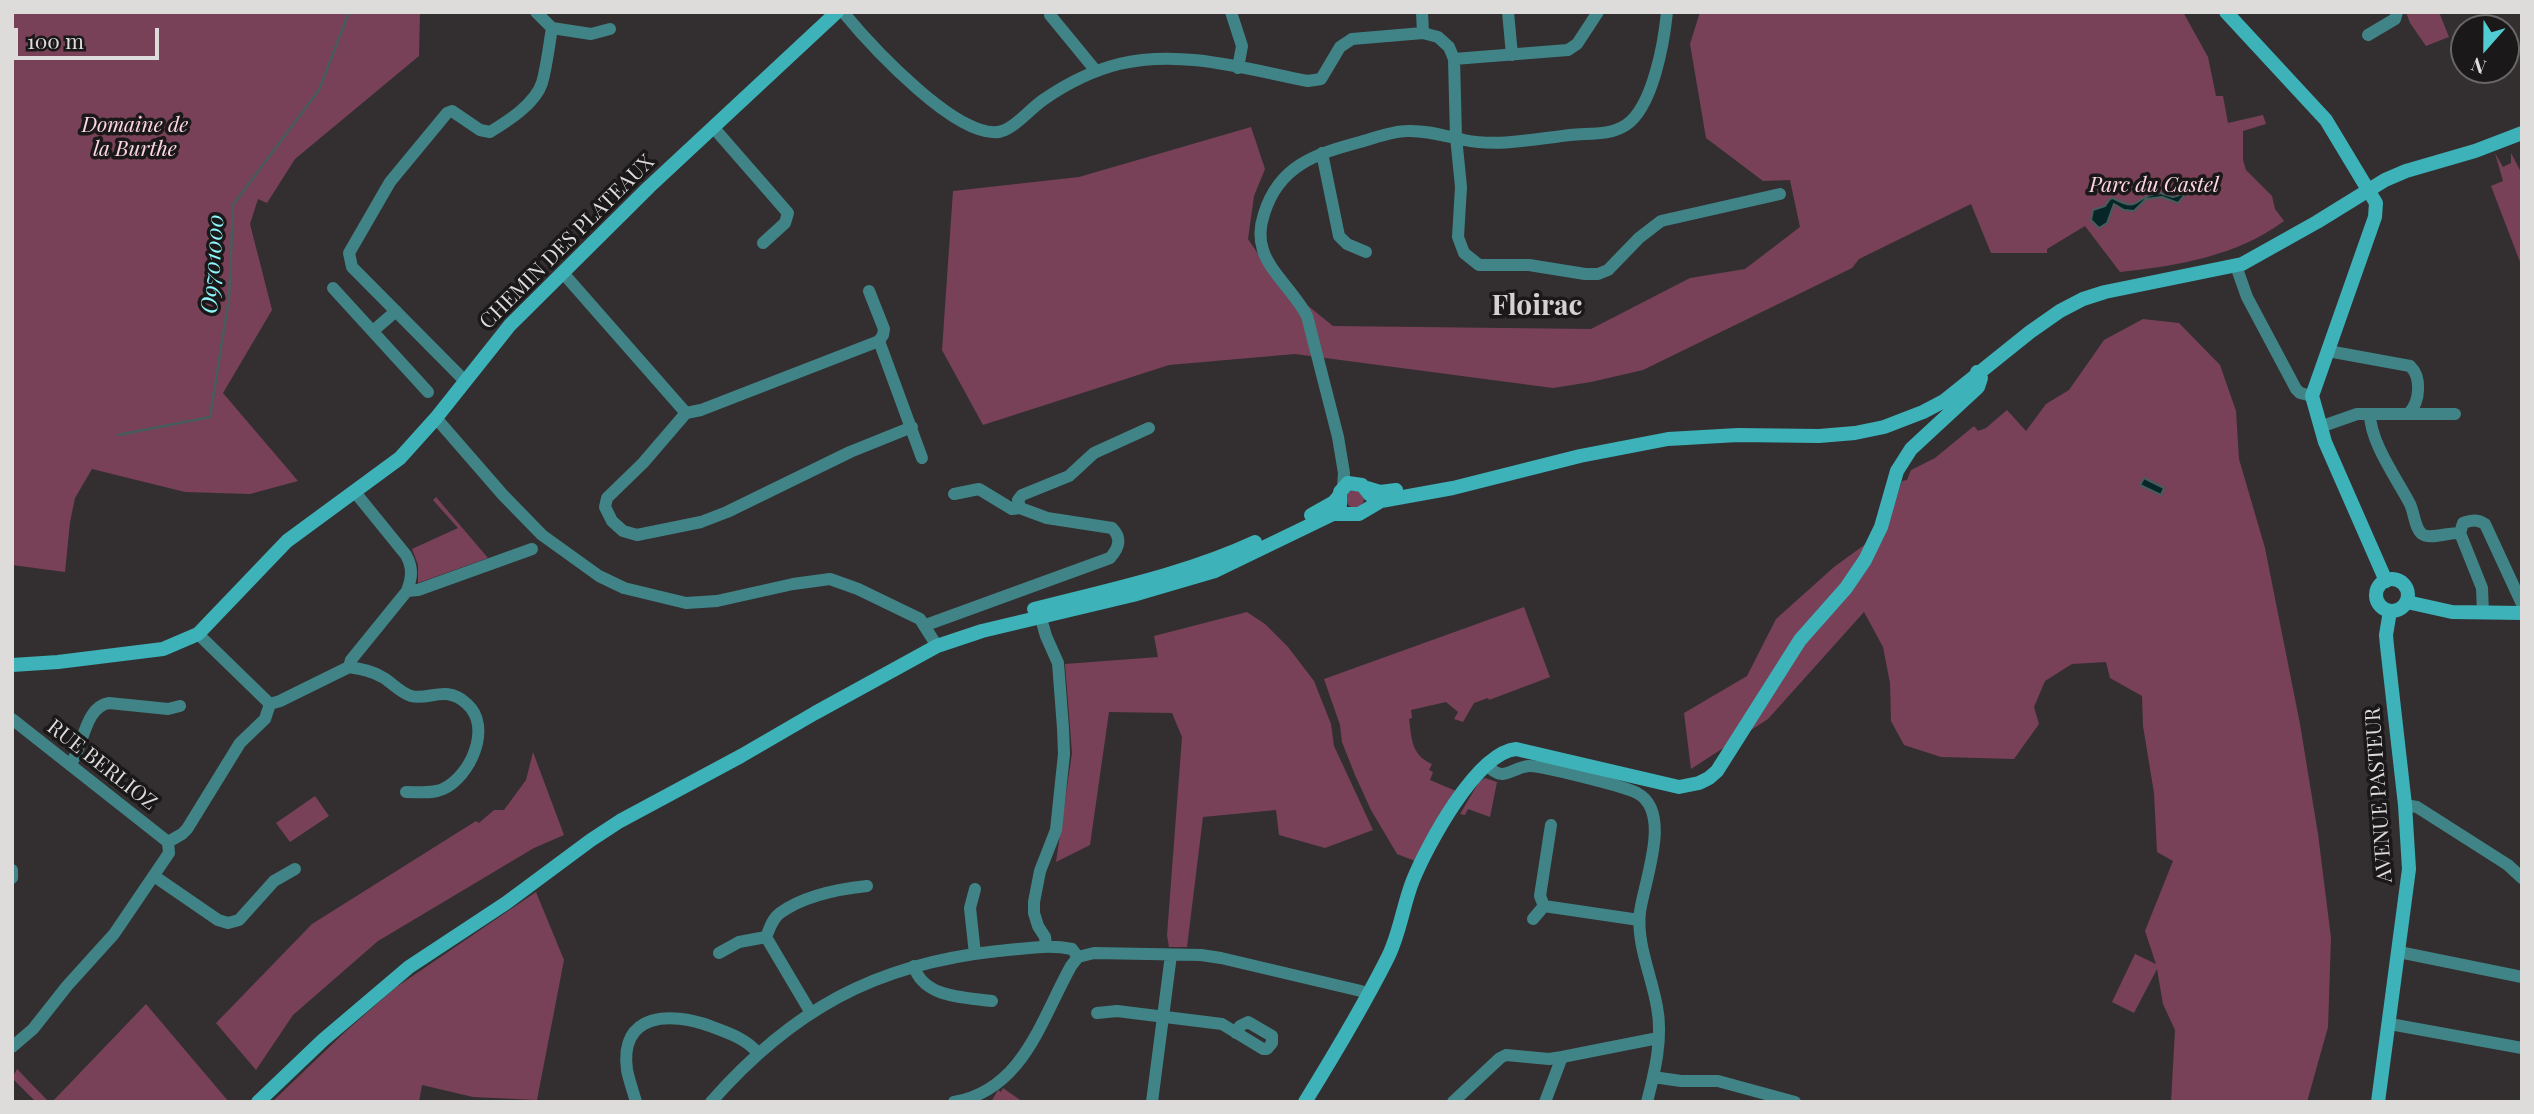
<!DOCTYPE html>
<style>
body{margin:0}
#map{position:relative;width:2534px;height:1114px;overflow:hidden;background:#332f30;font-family:"Playfair Display",serif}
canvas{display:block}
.frame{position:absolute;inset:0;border:14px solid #dedbdb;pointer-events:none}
.north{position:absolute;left:2450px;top:14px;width:70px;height:70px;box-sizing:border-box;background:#1a1818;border:2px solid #686666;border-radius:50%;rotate:201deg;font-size:19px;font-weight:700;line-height:28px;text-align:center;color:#dedbdb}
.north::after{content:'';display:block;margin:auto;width:24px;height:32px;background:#51ccd3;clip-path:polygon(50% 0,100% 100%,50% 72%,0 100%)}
.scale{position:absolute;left:14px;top:28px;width:145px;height:32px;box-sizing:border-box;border:4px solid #dedbdb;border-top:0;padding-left:9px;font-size:21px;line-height:24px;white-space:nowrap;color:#dedbdb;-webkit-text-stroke:5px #1a1818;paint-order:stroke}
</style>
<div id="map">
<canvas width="2534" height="1114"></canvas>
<div class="frame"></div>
<div class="north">N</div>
<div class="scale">100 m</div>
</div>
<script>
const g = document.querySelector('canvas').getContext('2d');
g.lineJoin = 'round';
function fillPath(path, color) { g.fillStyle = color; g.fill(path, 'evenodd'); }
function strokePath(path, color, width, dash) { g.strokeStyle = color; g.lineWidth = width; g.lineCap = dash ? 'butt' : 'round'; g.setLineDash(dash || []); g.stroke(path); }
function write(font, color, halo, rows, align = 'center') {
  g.font = font + ' "Playfair Display",serif'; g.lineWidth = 7; g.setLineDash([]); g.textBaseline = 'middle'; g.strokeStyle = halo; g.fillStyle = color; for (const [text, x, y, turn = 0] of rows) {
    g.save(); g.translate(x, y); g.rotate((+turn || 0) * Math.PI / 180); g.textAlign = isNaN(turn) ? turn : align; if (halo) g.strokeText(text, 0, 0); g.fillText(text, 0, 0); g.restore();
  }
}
fillPath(new Path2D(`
 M12,12h408l-1,44 -124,103 -28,44 -9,-4 -8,25 22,86 -49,83 75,88 -48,13 -65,-2 -93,-23 -17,29 -5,24 -5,50 -53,-7z
 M1700,12h483l25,45 8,39h7l5,27 35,-8 3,9 -23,7v29l3,10 26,26 3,13 9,12c-47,35 -107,45 -164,51l-35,-46 -38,23v4h-56l-20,-49 -112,55 -7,9 -209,102 -52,12 -38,6 -258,-34 -126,11 -186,60 -41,-75 11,-159 126,-14 172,-50 14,42 -11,27 -6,43 27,40 58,47 258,3 99,-51 55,-9 55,-42 -10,-47 -27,1 -57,-43 -16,-94z
 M2406,12h33l10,25 -23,9 -16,-23z
 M2495,153l8,14 8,-4v-10l11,21v93l-31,-81 12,-5z
 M2143,319l36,4 41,42 16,46 3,48 26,89 35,176 18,110 13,104 -3,89 -21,75h-136l4,-72 -12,-26 -6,-35 -23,44 -22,-11 23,-48 21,10 -11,-33 28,-70 -16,-9 -3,-59 -11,-67 -1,-30 -32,-18 -4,-16 -34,2 -27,17 -11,26 5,17 -25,35 -73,-2 -37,-12 -13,-24 -1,-38 -7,-36 -19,-35 -96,107 -77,50 -7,-56 63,-37 29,-57 58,-52 44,-32 5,4 19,-58 5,-1 4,-10 24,-12 39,-32 4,5 8,-3 21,-18 19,21 20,-27 23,-14 35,-50z
 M1346 499a9 9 0 1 1 18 0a9 9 0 1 1-18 0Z
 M436,497l52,61 -70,25v-18l-6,-16 46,-21 -25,-28z
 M1524,607l26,70 -61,23 -1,-2 -14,5 -11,19 -9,-3 4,-7 -12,-10 -35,8 1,8 -3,1c3,20 2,36 23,45l-3,6 4,2 -3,8 26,11 -41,70 -18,-7 -26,-44 -16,-35 -13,-33 -2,-17 -16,-46z
 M1247,612l18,12 23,23 26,34 17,43 3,22 39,84 -48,18 -46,-13 -3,-25 -73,7 -16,130h-18l-2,-12 15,-198 -10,-24 -63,-1 -19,133 -34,17 16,-109 -7,-89 93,-7 -4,-21z
 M533,752l31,83 -30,13 -156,93 -85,74 -37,55 -40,-47 96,-99 164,-103 3,2 15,-13h10l22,-30z
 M1485,778l12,4 -7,35 -22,-8 -3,6 -5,-1 19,-32z
 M315,796l14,20 -39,26 -14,-19z
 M536,892l28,68 -27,140 -64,-3 -51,-12 -3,17h-147l74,-71 49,-43z
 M146,1004l83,98h-177z
 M17,1069l32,33h-13l-24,-24z
 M1003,1088l20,14h-32l7,-12 3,2z`), '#784157');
const water = new Path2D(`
 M2160,193l13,4 13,-4 -8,10 -16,-6 -16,2 -12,12 -10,-1 -10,-6 -7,19 -8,5 -8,-8 2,-10 12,-4 5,-7 3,-1c29,16 19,-2 47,-5z
 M2144,478l20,10 -3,7 -21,-10z`);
fillPath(water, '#062627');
strokePath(water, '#475c5d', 2);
strokePath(new Path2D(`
 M118,435l92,-18 19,-119 4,-93 86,-115 30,-78`), '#475c5d', 2.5);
strokePath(new Path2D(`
 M843,12c24,29 121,137 162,118 14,-6 25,-21 38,-30 23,-16 48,-29 76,-36 63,-15 127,5 189,17l13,-2 19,-32 12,-8 71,-6 15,4 11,10 5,12 2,78 5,50 -3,50 6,16 15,12h50l56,9h13l10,-4 31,-32 22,-17 119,-27
 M1231,12l11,34 -4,22
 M1422,12l1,21
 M1508,12l4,43
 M1050,15l46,56
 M552,28l39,6 19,-5
 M2368,35l27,-16 2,-7
 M1454,59l114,-9 9,-6 21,-32
 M713,127l75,86 -3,10 -22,20
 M1322,153l17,83 8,8 19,8
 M2236,266l11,31 49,92 4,4 12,3
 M563,273l123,140 15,-3 178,-69
 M333,288l95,104
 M869,291l15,38 -1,6 -4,6 43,117
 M373,331l23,-20
 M2328,351l82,15c12,11 10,36 -1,47
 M465,381l-113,-114 -3,-14 41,-71 57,-69 5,-2 28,19 10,2c18,-11 45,-28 52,-49 5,-18 7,-38 10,-55l-16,-16
 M686,413l-43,50 -36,35 -2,9 7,14 11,10 14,4 64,-13 26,-10 123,-60 62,-25
 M2370,414c0,28 27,65 40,90 4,8 5,25 12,30 7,6 28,-2 38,-1
 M436,418l67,77 39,40 57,41 25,12 62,15 31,-2 76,-17 37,-5 28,10 62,30 17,27
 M2320,427l37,-13h98
 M1343,487l1,-14 -6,-36 -31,-121c-11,-22 -38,-45 -44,-66 -4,-12 -3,-24 1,-36 15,-49 52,-60 96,-72 15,-4 32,-11 47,-11 19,-1 38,5 57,9 35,7 71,-1 106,-5 19,-2 39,1 56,-10 27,-18 38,-83 41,-113
 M1020,508l-2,-8 4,-5 47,-19 25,-23 55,-25
 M407,591l11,-1 114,-41
 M1038,608l8,28 12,27 5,65 1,26 -8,76 -16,41 -6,31v11l4,13 7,11 1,9
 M2483,613l-1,-25 -22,-55 3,-10c9,-3 14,-4 22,1l37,80
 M926,625l184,-67c9,-10 12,-20 2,-30l-65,-10 -27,-10 -8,1 -33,-20 -25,5
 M198,634l72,70
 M349,667c12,2 24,4 35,11 9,6 17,15 27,18 18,5 35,-12 56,8 26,23 3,73 -24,85 -11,5 -25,3 -37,3
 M270,704l10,-3 69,-34 2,-7 56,-69c5,-14 6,-23 -1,-36l-52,-64
 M12,719l156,123
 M1486,764c18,20 23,4 43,2 10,-1 98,21 108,27 36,19 7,88 3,119 -4,31 12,65 17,95 6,31 -2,64 -10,95
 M70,765c14,-18 14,-58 39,-62l59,6 12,-3
 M2405,805l12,2 91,58 14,13
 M1551,825l-11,71 4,10 95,14
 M168,842l14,-8 5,-5 53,-86 25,-24 5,-15
 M12,870v8
 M154,876l64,44 10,3 11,-3 35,-39 21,-12
 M975,889l-5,19 5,46
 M1533,919l11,-13
 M766,937c4,-9 6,-18 14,-24 25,-18 58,-24 87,-27
 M2399,952l123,25
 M719,953l20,-11 27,-5 45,76
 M914,966c9,32 50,31 78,35
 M1097,1013l20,-2 105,13 41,25h4l5,-6v-7l-24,-14 -8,4 -4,7
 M2390,1024l132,24
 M12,1047l21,-18 34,-43 47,-52 55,-81 -1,-11
 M1653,1077l28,4h37l77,21
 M636,1102c-3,-11 -7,-22 -9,-32 -8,-58 44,-58 83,-44 18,7 35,12 47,26
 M711,1102c81,-92 164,-138 287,-151 25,-2 49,-7 74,-2l6,8
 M954,1102c69,-12 87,-82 117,-136l7,-9 16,-4 107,2 20,3 140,33 6,3
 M1152,1102l19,-147
 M1453,1102l47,-44 6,-3 43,4 13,-2
 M1545,1102l17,-45 96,-19`), '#418487', 12);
strokePath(new Path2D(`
 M2226,12l100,108 50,83 -1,14 -63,179 13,46 61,139
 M1367,488l13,4 16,-2
 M1340,505v-13l8,-9 14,2 8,10
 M1311,515l23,-13 5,-6
 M2376 595a16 16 0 1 1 32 0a16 16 0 1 1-32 0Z
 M2407,602l45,10 70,1
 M1034,609c74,-19 152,-35 221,-67
 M12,665l46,-3 105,-13 35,-15 89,-93 113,-83 36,-40 74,-93 139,-138 188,-175
 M258,1102l65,-62 86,-73 97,-64 85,-63 29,-19 121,-65 74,-43 122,-67 45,-15 151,-36 82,-24 118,-57h26l22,-13 72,-13 127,-32 88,-17 70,-4 81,1 36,-3 29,-6 39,-15 21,-11 86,-69 30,-21 23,-12 22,-7 137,-28 75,-42 68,-42 21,-9 69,-20 47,-18
 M1305,1102c29,-47 58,-95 83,-145 12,-24 15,-52 25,-77 14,-34 63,-127 103,-131l163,38 20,-4 10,-5 8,-7 83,-131 46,-52 19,-28 16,-33 16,-56 14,-22 67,-62 3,-9 -4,-6
 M2378,1102l31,-233 -4,-64 -18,-159 -1,-11 4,-24`), '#3db2b9', 14);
write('italic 21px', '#fed6e4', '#1a1818', [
 ["Domaine de",135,125],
 ["la Burthe",135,149],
 ["Parc du Castel",2154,185]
]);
write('21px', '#dedbdb', '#1a1818', [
 ["CHEMIN DES PLATEAUX",567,242,-45],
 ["RUE BERLIOZ",102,765,38],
 ["AVENUE PASTEUR",2379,795,-94]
]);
write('italic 23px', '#8ff6fc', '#1a1818', [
 ["O9701000",213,264,-86]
]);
write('bold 28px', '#d6d0d2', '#1a1818', [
 ["Floirac",1537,306]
]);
</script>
